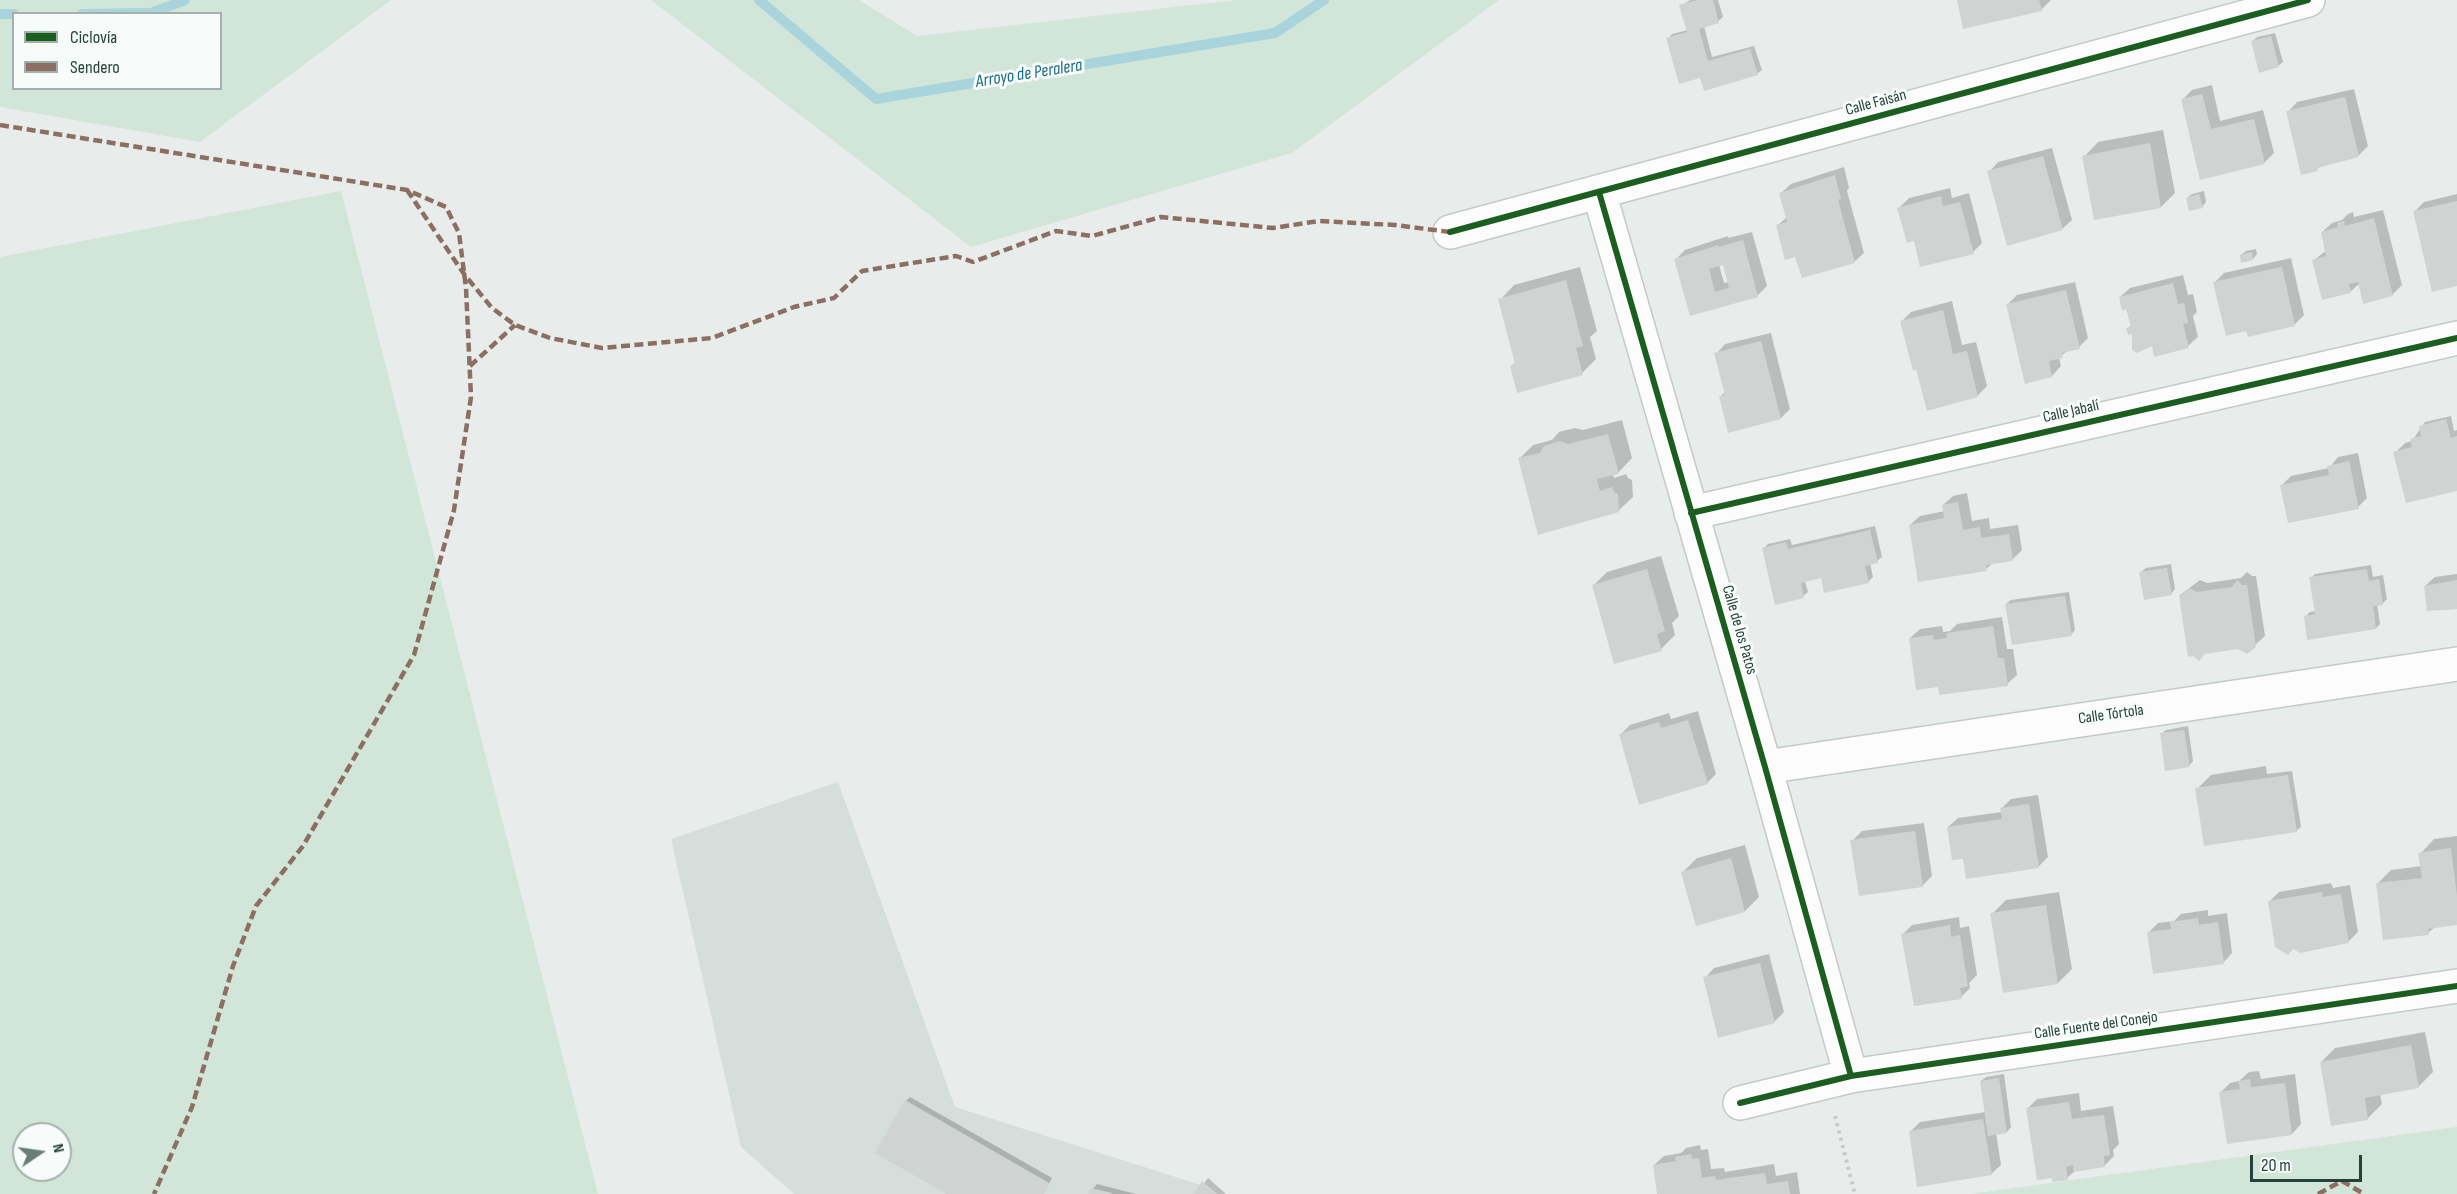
<!DOCTYPE html>
<meta charset="utf-8">
<style>
body{margin:0}
#map{position:relative;width:2457px;height:1194px;overflow:hidden;background:#e8edeb;font-family:"Sofia Sans Condensed",sans-serif}
canvas{display:block}
.legend{position:absolute;left:12px;top:12px;width:210px;height:78px;box-sizing:border-box;background:#f7fbf9;border:2px solid #a3b1ad;margin:0;padding:8px 10px;list-style:none;font-size:18px;color:#24423a}
.legend li{display:flex;align-items:center;gap:12px;height:30px}
.legend b{width:30px;border:2px solid #a3b1ad}
.north{position:absolute;left:12px;top:1122px;width:60px;height:60px;box-sizing:border-box;background:#f7fbf9;border:2px solid #a3b1ad;border-radius:50%;rotate:77deg;font-size:16px;font-weight:700;line-height:24px;text-align:center;color:#24423a}
.north::after{content:'';display:block;margin:auto;width:21px;height:27px;background:#697e78;clip-path:polygon(50% 0,100% 100%,50% 72%,0 100%)}
.scale{position:absolute;left:2250px;top:1155px;width:112px;height:27px;box-sizing:border-box;border:3px solid #24423a;border-top:0;padding-left:8px;font-size:18px;line-height:21px;white-space:nowrap;color:#24423a;-webkit-text-stroke:4px #f7fbf9;paint-order:stroke}
</style>
<div id="map">
<canvas width="2457" height="1194"></canvas>
<ul class="legend">
<li><b style="height:8px;background:#1b5e20"></b>Ciclovía</li>
<li><b style="height:8px;background:#8d6e63"></b>Sendero</li>
</ul>
<div class="north">N</div>
<div class="scale">20 m</div>
</div>
<script>
const g = document.querySelector('canvas').getContext('2d');
g.lineJoin = 'round';
function fillPath(path, color) { g.fillStyle = color; g.fill(path, 'evenodd'); }
function strokePath(path, color, width, dash) { g.strokeStyle = color; g.lineWidth = width; g.lineCap = dash ? 'butt' : 'round'; g.setLineDash(dash || []); g.stroke(path); }
function write(font, color, halo, rows, align = 'center') {
  g.font = font + ' "Sofia Sans Condensed",sans-serif'; g.lineWidth = 6; g.setLineDash([]); g.textBaseline = 'middle'; g.strokeStyle = halo; g.fillStyle = color; for (const [text, x, y, turn = 0] of rows) {
    g.save(); g.translate(x, y); g.rotate((+turn || 0) * Math.PI / 180); g.textAlign = isNaN(turn) ? turn : align; if (halo) g.strokeText(text, 0, 0); g.fillText(text, 0, 0); g.restore();
  }
}
fillPath(new Path2D(`
 M838,782l117,325 246,78 13,9h-420l-53,-47 -70,-308z`), '#d6dedb');
fillPath(new Path2D(`
 M0,0h391l-191,142 -200,-35zM14,14h206v74h-206z
 M651,0h208l58,36 319,-36h263l-207,153 -321,94z
 M341,191l257,1003h-598v-937zM24,1134h36v36h-36z
 M2457,1127v67h-487z`), '#d1e6d8');
fillPath(new Path2D(`
 M1690,0h28l5,17 -5,4 -14,5 8,31 42,-11 8,24 -5,4 -55,2 -34,-37 4,-5 16,-4 -7,-24z
 M1959,0h92l-10,10z
 M2275,33l8,29 -5,4 -26,-24 5,-5z
 M2212,85l8,36 43,-11 11,43 -10,10 -63,15 -19,-78 10,-10z
 M2354,89l14,57 -10,10 -37,9 -4,4 -29,-57 9,-10z
 M2163,130l12,63 -14,14 -77,-50 14,-15z
 M2052,148l20,72 -10,9 -73,-57 9,-10z
 M1844,167l5,21 -2,3 17,62 -10,9 -58,-7 -18,-30 9,-8 -6,-24 10,-9z
 M1950,188l2,10 17,-5 13,50 -9,9 -58,-13 -16,-31 10,-10z
 M2204,191l2,11 -4,5 -15,-9 5,-4z
 M2457,194v90l-42,-73 9,-9z
 M2383,210l19,75 -10,10 -32,-12 -10,9 -36,-32 13,-10 -5,-18 10,-9 10,-3 6,-6 5,-2 1,5z
 M1752,232l15,54 -10,10 -66,18 -15,-55 9,-9 43,-14v2zM1724,263l5,19 -5,1 -5,-18z
 M2256,249l1,5 -4,5 -12,-4 5,-4z
 M2291,258l13,57 -9,9 -46,11 -34,-53 9,-9z
 M1580,267l17,64 -7,6 6,22 -14,14 -71,-7 5,-4 -16,-62 14,-15z
 M2183,275l5,20 5,-1 4,18 -4,4 5,21 -10,9 -35,-2 -25,-16 4,-3 -5,-18 -7,-10 10,-9z
 M2075,282l13,56 -9,9 -10,3 -10,7 2,9 -9,10 -45,-71 10,-10z
 M1952,301l10,44 14,-3 11,44 -10,10 -75,-75 9,-9z
 M1771,333l19,76 -9,9 -61,-21 5,-5 -9,-38 9,-10z
 M2451,416l3,15 3,-1v59l-62,-36 10,-10 7,-2 13,-19z
 M1622,420l10,38 -14,15 -5,1 1,4 12,-4 2,4 4,2 1,17 -15,14 -99,-52 14,-14 19,-5 7,-8 16,-4 8,2z
 M2358,453l9,45 -9,9 -76,-22 9,-9 38,-8 9,-11z
 M1967,493l5,28 17,-3 1,11 28,-4 4,25 -9,9 -20,4 -7,6 -76,-44 10,-9 25,-5 -2,-6 10,-9z
 M1875,526l7,31 -5,4 -7,2 3,14 -4,4 -47,-4 -17,4 3,11 -5,4 -39,-48 4,-4 22,-5 2,6z
 M1661,556l18,60 -7,7 3,12 -14,14 -68,-63 14,-14z
 M2171,564l4,25 -4,5 -30,-22 5,-4z
 M2371,565l2,12 10,-2 4,24 -5,5h-5l3,20 -4,4 -71,-11 5,-5 6,-1 -5,-33 4,-4z
 M2247,572l5,4h4l9,60 -10,9 -75,-50 20,-15 7,3 34,-5z
 M2457,574v33l-32,-21 10,-9z
 M2069,592l6,38 -4,5 -65,-31 5,-4z
 M2002,617l5,32h6l4,26 -10,9 -68,2 -29,-48 10,-9 22,-3 1,6 7,-1 7,-7z
 M1698,711l18,63 -9,9 -86,-49 9,-9 39,-12 2,6z
 M2188,726l5,35 -4,5 -28,-32 5,-4z
 M2266,766l1,8 25,-3 9,56 -5,4 -99,-42 14,-14z
 M2038,795l10,62 -10,10 -74,-10 -16,-30 10,-9 44,-6v-4l9,-9z
 M1924,823l8,53 -10,10 -70,-45 10,-10z
 M2457,836v88l-22,3 -7,6 -51,-49 14,-14 31,-4 -2,-12 14,-15z
 M1745,845l14,52 -14,14 -62,-39 14,-14z
 M2331,883l2,5 17,-3 8,47 -9,9 -56,7 -23,-47 9,-9z
 M2059,892l13,77 -14,14 -66,-69 14,-14z
 M2208,910v6l19,-3 5,40 -9,10 -75,-30 10,-10 16,-2 7,-7z
 M1959,917l1,11 9,-2 8,49 -8,8 1,5 -9,9 -58,-63 9,-9z
 M1769,954l15,58 -10,10 -69,-44 9,-10z
 M2425,1032l8,40 -15,15 -38,7 2,10 -14,14 -36,7 -11,-63 14,-14z
 M2259,1071l2,8 34,-5 6,50 -9,10 -71,-42 9,-9 9,-2 10,-9z
 M2004,1074l7,53 -4,5 -11,1 5,32 -10,9 -81,-42 10,-10 66,-10 -5,-31 5,-4z
 M2079,1093l2,18 32,-5 6,38 -6,6 1,6 -9,9 -29,5 -9,8 -40,-69 10,-10z
 M910,1097l142,81 -9,16h-94l-43,-93z
 M1700,1145l1,5 7,-1 3,20 13,-1 1,4 49,-8 2,12 21,-4 3,22h-141l-5,-29 10,-9 17,-3 5,-5z
 M1208,1178l18,16h-30z
 M1097,1184l39,10h-47z`), '#0003');
strokePath(new Path2D(`
 M759,0l117,99 399,-66 49,-33
 M0,14h14
 M82,14l69,-1 34,-13`), '#a9d4db', 10);
fillPath(new Path2D(`
 M1697,0h16l6,23 -20,6 9,32 42,-12 8,26 -54,16 -4,-13 -21,6 -13,-46 21,-6 -8,-27z
 M1957,0h82l3,11 -79,18z
 M2271,36l8,31 -20,6 -8,-32z
 M2202,94l9,35 43,-10 11,45 -65,16 -19,-81z
 M2345,97l14,60 -42,11 1,3 -17,4 -15,-64z
 M2150,143l11,65 -67,12 -12,-64z
 M2043,156l20,74 -56,16 -20,-75z
 M1835,175l6,24 -3,1 17,63 -53,15 -7,-21 -10,3 -5,-19 -4,-16 11,-3 -8,-29z
 M2199,194l4,14 -14,3 -3,-13z
 M1941,196l2,10 17,-4 14,52 -54,13 -6,-26 -7,2 -10,-35z
 M2457,201v85l-25,6 -19,-81z
 M2374,218l19,78 -30,8 -5,-22 -9,2 2,9 -29,7 -10,-40 14,-4 -5,-24 17,-5 -1,-4 7,-2 1,5z
 M1743,240l15,57 -68,19 -16,-57 45,-14v2zM1723,265l6,23 -14,4 -6,-23z
 M2252,252l1,8 -12,3 -1,-8z
 M2282,267l13,59 -47,11 -2,-6 -20,5 -13,-54z
 M1566,280l17,66 -7,2 7,27 -66,18 -7,-27 5,-2 -17,-65z
 M2173,283l5,21 6,-1 4,20 -5,1 6,24 -35,9 -2,-11 -15,7 -5,-3v-16l-4,1 -2,-7 5,-1 -5,-18 -4,2 -3,-14z
 M2066,290l14,59 -18,4 1,5 -14,3 3,16 -27,7 -19,-80z
 M1943,310l10,44 14,-3 11,46 -51,14 -11,-42 -3,2 -13,-50z
 M1761,341l20,78 -53,14 -9,-37 6,-1 -11,-42z
 M2446,419l5,19 6,-2v55l-51,12 -13,-51 19,-5 -2,-8 11,-3 -2,-10z
 M1608,434l11,40 -22,5 3,12 12,-4 2,5 4,2 1,18 -81,23 -20,-77 22,-5 4,-7 16,-5 8,3z
 M2349,461l10,48 -71,14 -8,-38 49,-10 -2,-9z
 M1958,502l5,28 17,-3 1,11 28,-4 4,27 -27,4 1,6 -69,11 -9,-57 35,-7 -2,-13z
 M1870,530l8,33 -13,3 4,17 -45,10 -3,-15 -20,5 3,15 -29,7 -13,-57 24,-6 2,7z
 M2167,568l5,27 -28,5 -5,-28z
 M1647,569l18,62 -8,3 5,17 -48,13 -22,-79z
 M2367,569l2,12 10,-2 4,26 -10,1 3,23 -69,11 -3,-24 11,-2 -6,-37z
 M2237,580l5,5h5l9,62 -9,7 -9,-5 -33,5 -6,7 -6,-5 -5,1 -9,-62 4,-1 6,-6 8,4 35,-5z
 M2457,580v29l-30,2 -3,-25z
 M2065,596l7,40 -60,9 -7,-41z
 M1993,626l5,32h6l4,28 -69,9 -1,-8 -22,3 -7,-52 24,-3 1,5 13,-2 -1,-5z
 M1688,720l20,64 -69,21 -20,-71 40,-12 2,6z
 M2184,730l6,37 -25,4 -5,-38z
 M2288,775l9,57 -93,14 -9,-58z
 M2029,804l10,64 -73,11 -3,-20 -11,1 -5,-33 55,-8 -2,-11z
 M1915,831l8,56 -64,9 -9,-56z
 M2451,848l6,48v29l-29,4 1,6 -46,5 -7,-57 46,-5 -4,-25z
 M1731,858l14,54 -49,14 -15,-54z
 M2322,892l1,5 18,-3 8,49 -49,10 -7,-4 -5,6 -13,-8 -7,-46z
 M2046,905l12,79 -55,9 -13,-80z
 M2198,918l1,7 19,-3 6,42 -71,10 -6,-42 24,-3 -1,-7z
 M1950,925l1,12 9,-2 8,51 -8,2 2,11 -48,7 -13,-72z
 M1760,963l15,60 -57,15 -15,-61z
 M2411,1045l8,43 -54,10 3,22 -37,6 -11,-64z
 M1999,1078l8,55 -19,3 -8,-55z
 M2250,1079l1,8 34,-4 7,52 -65,9 -8,-52 21,-3 -2,-8z
 M905,1100l144,83 -6,11h-97l-71,-41z
 M2069,1102l3,17 32,-4 6,40 -6,1 1,11 -31,5 -1,-7 -7,2 2,13 -16,2v-4l-15,2 -11,-72z
 M1983,1119l9,56 -75,12 -8,-56z
 M1691,1154l1,5 7,-1 3,20 13,-2 1,4 49,-7 2,11 21,-3 2,13h-133l-4,-29 23,-4 -1,-4z
 M1202,1181l15,13h-23z
 M1091,1188l21,5v1h-24z`), '#cfd4d2');
const minor = new Path2D(`
 M1599,192l166,575 86,309
 M1450,232l858,-232
 M1691,513l766,-175
 M1765,767l692,-103
 M1740,1103l111,-27 606,-90`);
strokePath(minor, '#c5cac8', 36);
strokePath(new Path2D(`
 M1835,1116l20,78`), '#c3ccca', 4, [3, 4.5]);
strokePath(minor, '#fcfcfc', 33);
strokePath(new Path2D(`
 M0,125l407,65 39,17 13,26 7,55 5,109 -17,113 -40,145 -111,191 -47,60 -23,60 -41,141 -38,87
 M407,190l57,84 28,34 23,17 35,13 52,10 110,-10 82,-31 40,-9 28,-27 94,-15 17,6 83,-31 36,5 69,-19 112,11 46,-7 76,4 55,7
 M470,366l45,-41
 M2318,1194l24,-13 22,13`), '#8d6e63', 4.5, [9, 4.5]);
strokePath(new Path2D(`
 M1599,192l166,575 86,309
 M1450,232l858,-232
 M1691,513l766,-175
 M1740,1103l111,-27 606,-90`), '#1b5e20', 6);
write('16px', '#24423a', '#f7fbf9', [
 ["Calle Faisán",1876,103,-15],
 ["Calle Jabalí",2071,412,-13],
 ["Calle de los Patos",1739,630,74],
 ["Calle Tórtola",2111,715,-8],
 ["Calle Fuente del Conejo",2096,1026,-8]
]);
write('italic 18px', '#1c6f80', '#f7fbf9', [
 ["Arroyo de Peralera",1029,74,-9]
]);
</script>
